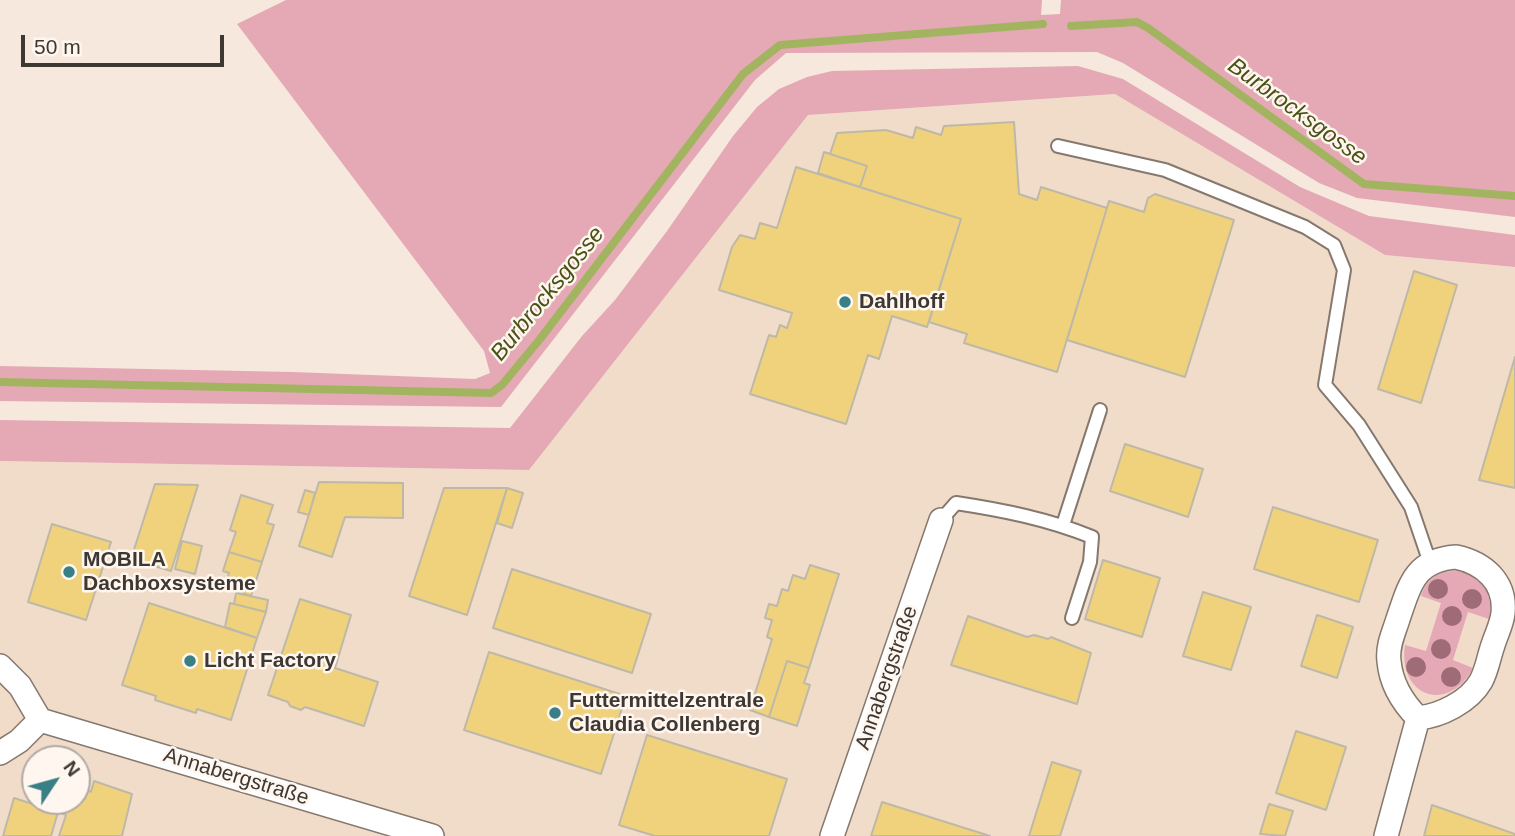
<!DOCTYPE html>
<meta charset="utf-8">
<style>
body{margin:0}
#map{position:relative;width:1515px;height:836px;overflow:hidden;background:#f6e8dc;font-family:Arial,sans-serif}
canvas{display:block}
.north{position:absolute;left:21px;top:745px;width:70px;height:70px;box-sizing:border-box;background:#fff6ef;border:2px solid #b2aaa4;border-radius:50%;rotate:54deg;font-size:19px;font-weight:700;line-height:28px;text-align:center;color:#3e3833}
.north::after{content:'';display:block;margin:auto;width:24px;height:32px;background:#388086;clip-path:polygon(50% 0,100% 100%,50% 72%,0 100%)}
.scale{position:absolute;left:21px;top:35px;width:203px;height:32px;box-sizing:border-box;border:4px solid #3e3833;border-top:0;padding-left:9px;font-size:21px;line-height:24px;white-space:nowrap;color:#3e3833;-webkit-text-stroke:5px #fff6ef;paint-order:stroke}
</style>
<div id="map">
<canvas width="1515" height="836"></canvas>
<div class="north">N</div>
<div class="scale">50 m</div>
</div>
<script>
const g = document.querySelector('canvas').getContext('2d');
g.lineJoin = 'round';
function fillPath(path, color) { g.fillStyle = color; g.fill(path, 'evenodd'); }
function strokePath(path, color, width, dash) { g.strokeStyle = color; g.lineWidth = width; g.lineCap = dash ? 'butt' : 'round'; g.setLineDash(dash || []); g.stroke(path); }
function write(font, color, halo, rows, align = 'center') {
  g.font = font + ' Arial,sans-serif'; g.lineWidth = 5; g.setLineDash([]); g.textBaseline = 'middle'; g.strokeStyle = halo; g.fillStyle = color; for (const [text, x, y, turn = 0] of rows) {
    g.save(); g.translate(x, y); g.rotate((+turn || 0) * Math.PI / 180); g.textAlign = isNaN(turn) ? turn : align; if (halo) g.strokeText(text, 0, 0); g.fillText(text, 0, 0); g.restore();
  }
}
fillPath(new Path2D(`
 M1115,94l270,161 130,12v569h-1515v-375l529,9 279,-355zM35,759h42v42h-42z`), '#f1dcca');
fillPath(new Path2D(`
 M286,0h756l-1,15 19,-1 1,-14h454v217l-158,-19 -38,-15 -196,-120 -26,-11 -311,1 -31,27 -254,327 -501,-6v-35l293,6 182,7 15,-6 -6,-22 -247,-327z
 M1078,66l45,13 177,108 69,29 146,19v32l-130,-12 -270,-161 -307,21 -279,355 -529,-9v-41l510,8 72,-92 33,-36 52,-69 66,-95 24,-29 22,-18 28,-12 25,-6z
 M1459,570c24,6 35,25 30,49l-21,-7 -15,48 20,8c-25,47 -76,28 -68,-23l21,6 15,-48 -20,-7c6,-19 19,-25 38,-26z`), '#e5a9b6');
strokePath(new Path2D(`
 M1071,26l66,-4 11,6 216,156 151,12
 M0,382l491,11 11,-8 38,-46 203,-265 37,-29 263,-21`), '#a3b460', 8);
const building = new Path2D(`
 M1014,122l5,72 18,6 4,-13 66,21 -50,164 -93,-29 3,-9 -38,-12 32,-103 -101,-32 7,-21 -37,-12 7,-21 49,-3 27,8 3,-11 25,8 3,-9z
 M824,152l43,14 -7,21 -42,-14z
 M796,167l165,52 -34,108 -35,-11 -13,43 -11,-4 -22,69 -96,-30 19,-59 7,2 4,-12 7,3 5,-15 -73,-23 13,-43 8,-12 15,4 5,-16 17,5z
 M1155,194l79,26 -49,157 -118,-37 42,-139 35,11 4,-14z
 M1414,271l43,14 -36,118 -43,-14z
 M1515,357v131l-36,-8z
 M1125,444l78,25 -15,48 -78,-26z
 M319,482l84,1v35l-58,-1 -13,40 -33,-11z
 M155,484l43,1 -27,86 -40,-12z
 M444,488h63l-40,127 -58,-19z
 M507,488l16,5 -11,35 -15,-5z
 M305,490l10,3 -6,22 -11,-3z
 M241,495l32,10 -6,18 7,2 -12,37 -33,-10 7,-20 -6,-2z
 M1273,507l105,33 -19,62 -105,-33z
 M52,524l59,18 -25,78 -58,-18z
 M182,541l20,5 -7,28 -20,-5z
 M229,552l33,10 -11,34 -26,-9 4,-14 -6,-2z
 M1103,560l57,18 -18,59 -57,-18z
 M810,565l29,9 -30,94 -22,-7 -18,56 -19,-7 22,-71 -5,-2 5,-17 -7,-2 4,-14 8,2 5,-17 6,2 5,-16 12,4z
 M512,569l139,45 -19,59 -139,-45z
 M1203,592l48,15 -20,63 -48,-14z
 M236,593l32,7 -2,12 -32,-8z
 M300,599l51,16 -16,53 43,14 -14,44 -59,-19 -4,3 -11,-4 -2,-4 -20,-7z
 M149,603l108,35 -26,82 -34,-11 -1,4 -41,-13 1,-4 -34,-11z
 M230,603l36,9 -9,26 -32,-11z
 M1317,615l36,12 -16,51 -36,-12z
 M968,616l59,21 7,-2 14,4 3,-2 40,16 -14,51 -126,-39z
 M489,652l137,44 -25,78 -137,-44z
 M787,661l22,7 -5,15 6,2 -13,41 -28,-9z
 M1296,731l50,16 -20,63 -50,-17z
 M647,735l140,44 -18,57h-114l-36,-11z
 M1052,762l29,9 -21,65h-31z
 M94,781l38,13 -10,42h-63l7,-21 -18,-7 1,-7h28v-17l14,8z
 M14,798l44,14 -7,24h-48z
 M882,802l108,34h-119z
 M1269,804l24,7 -8,25 -25,-2z
 M1432,805l83,29v2h-91z`);
fillPath(building, '#f1d27c');
strokePath(building, '#beb8a8', 2);
const service = new Path2D(`
 M1058,146l107,24 140,57 29,18 10,25 -19,115 34,40 52,82 19,56
 M941,520l15,-17c46,7 92,16 136,34l-2,25 -18,56
 M1063,525l37,-115`);
const minor = new Path2D(`
 M1456,557c28,6 50,25 47,56 -1,11 -7,22 -10,32 -4,11 -6,25 -12,36 -12,21 -41,35 -63,37 -16,-16 -27,-34 -29,-57 -2,-15 5,-29 9,-42 12,-35 17,-59 58,-62z
 M0,666l20,20 20,34 392,116
 M0,753l19,-12 21,-21
 M832,836l109,-316
 M1386,836l32,-118`);
strokePath(service, '#85786e', 16);
strokePath(minor, '#85786e', 26);
strokePath(service, '#fff', 12);
strokePath(minor, '#fff', 23);
g.fillStyle = '#9e6b77';
for (const [x, y] of [
 [1438,589],
 [1472,599],
 [1452,616],
 [1441,649],
 [1416,667],
 [1451,677]
]) { g.beginPath(); g.arc(x, y, 10, 0, 2 * Math.PI); g.fill(); }
for (const [x, y, r, color] of [
 [845,302,7,"#388086"],
 [69,572,7,"#388086"],
 [190,661,7,"#388086"],
 [555,713,7,"#388086"]
]) { const dot = new Path2D(); dot.arc(x, y, r, 0, 2 * Math.PI); g.fillStyle = color; g.fill(dot); strokePath(dot, '#fff6ef', 2.5); }
write('bold 21px', '#3e3833', '#fff6ef', [
 ["Dahlhoff",859,302],
 ["MOBILA",83,560],
 ["Dachboxsysteme",83,584],
 ["Licht Factory",204,661],
 ["Futtermittelzentrale",569,701],
 ["Claudia Collenberg",569,725]
], 'left');
write('21px', '#3e3833', '#fff6ef', [
 ["Annabergstraße",887,678,-71],
 ["Annabergstraße",236,777,17]
]);
write('italic 23px', '#475214', '#fff6ef', [
 ["Burbrocksgosse",1297,112,36],
 ["Burbrocksgosse",548,294,-51]
]);
</script>
